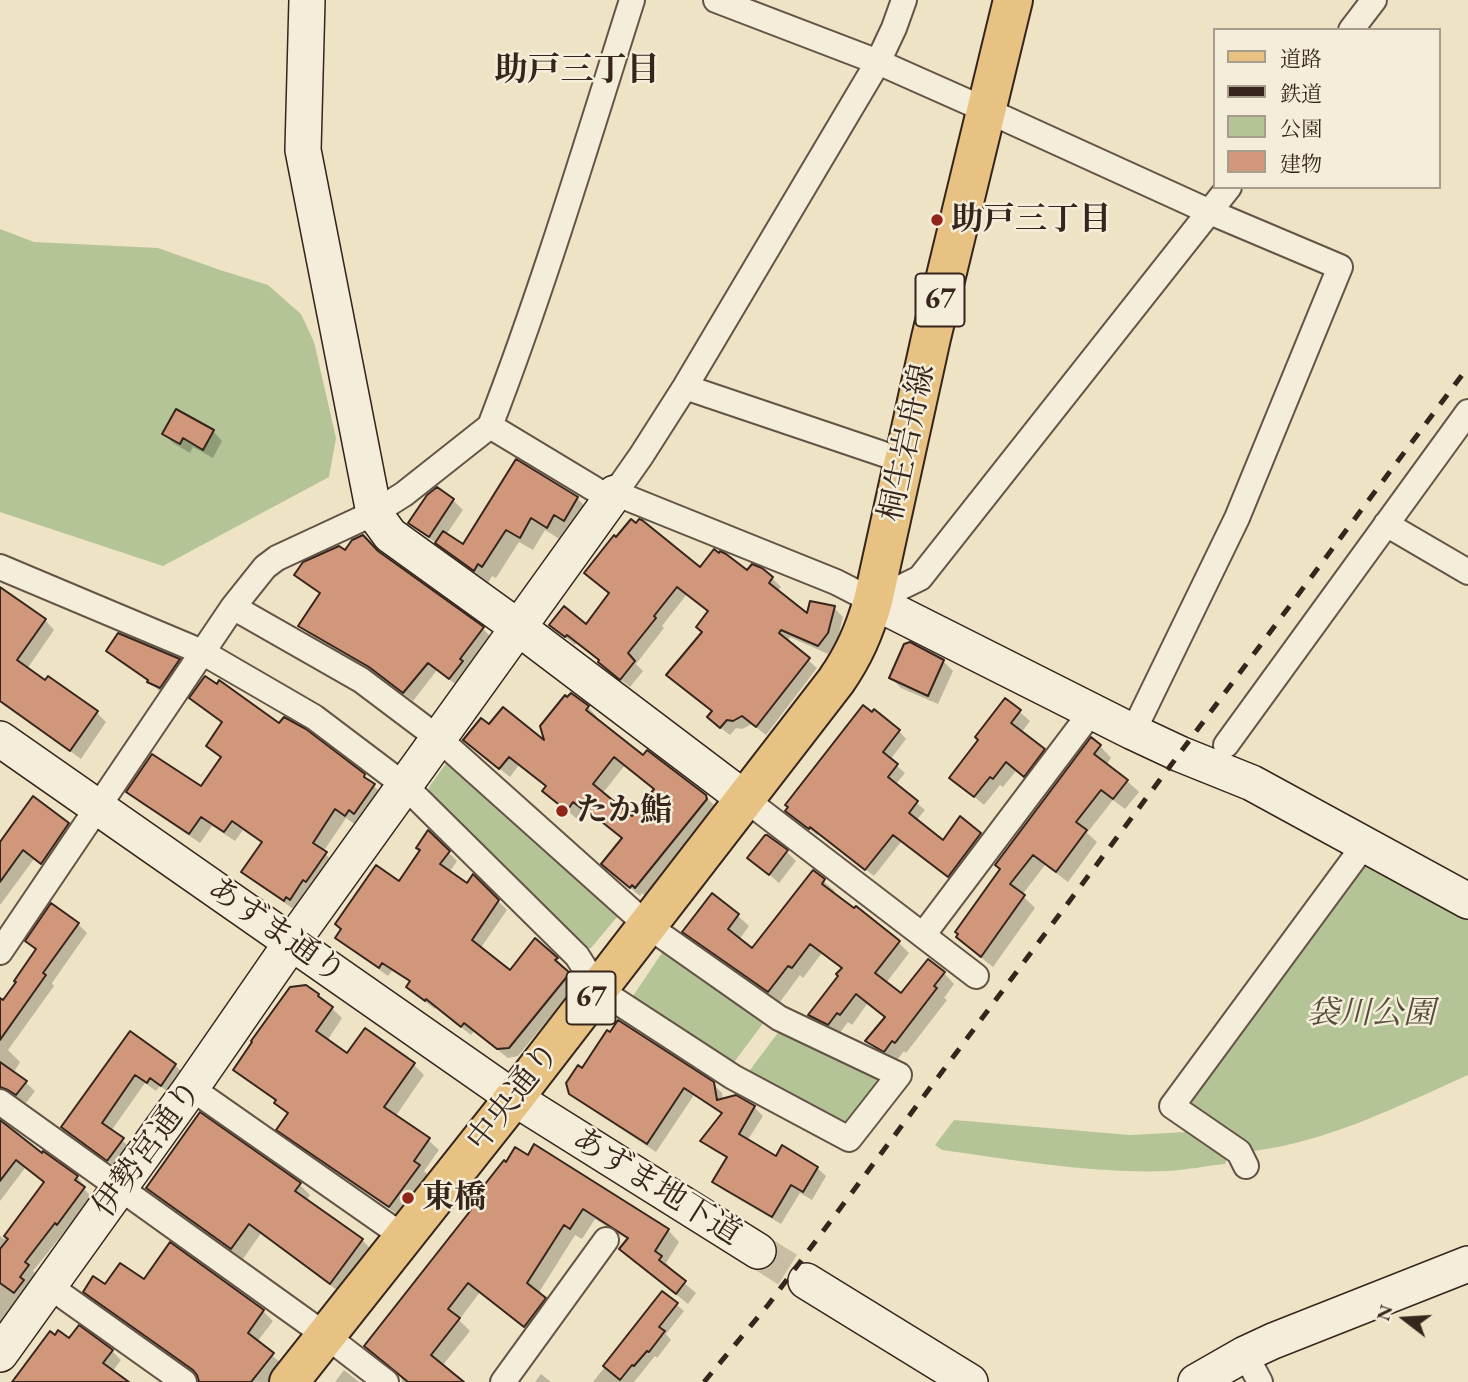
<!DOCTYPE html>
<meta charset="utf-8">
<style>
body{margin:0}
#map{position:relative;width:1468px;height:1382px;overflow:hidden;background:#eee3c5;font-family:"EB Garamond","Noto Serif JP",serif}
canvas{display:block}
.legend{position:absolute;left:1213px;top:28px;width:228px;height:161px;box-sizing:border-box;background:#f4edd9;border:2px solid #a89d8d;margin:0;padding:9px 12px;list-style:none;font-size:21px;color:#36251c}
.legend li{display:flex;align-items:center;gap:14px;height:35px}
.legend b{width:35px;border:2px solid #a89d8d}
.north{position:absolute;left:1370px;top:1284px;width:70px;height:70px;-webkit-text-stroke:5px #f4edd9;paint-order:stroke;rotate:287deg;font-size:19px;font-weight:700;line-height:28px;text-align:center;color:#36251c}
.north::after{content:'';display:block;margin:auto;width:24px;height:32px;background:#36251c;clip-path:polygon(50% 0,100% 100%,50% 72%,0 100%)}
</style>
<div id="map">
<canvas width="1468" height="1382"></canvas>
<ul class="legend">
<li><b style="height:9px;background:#e7c282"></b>道路</li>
<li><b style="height:9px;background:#36251c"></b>鉄道</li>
<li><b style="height:19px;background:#b5c497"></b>公園</li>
<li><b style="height:19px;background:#d1977b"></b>建物</li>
</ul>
<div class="north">N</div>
</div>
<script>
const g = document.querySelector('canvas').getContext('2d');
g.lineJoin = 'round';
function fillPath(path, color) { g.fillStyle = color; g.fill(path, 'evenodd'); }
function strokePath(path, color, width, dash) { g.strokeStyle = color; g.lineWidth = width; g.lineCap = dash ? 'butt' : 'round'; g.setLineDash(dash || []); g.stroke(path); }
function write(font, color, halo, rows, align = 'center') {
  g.font = font + ' "EB Garamond","Noto Serif JP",serif'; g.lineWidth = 5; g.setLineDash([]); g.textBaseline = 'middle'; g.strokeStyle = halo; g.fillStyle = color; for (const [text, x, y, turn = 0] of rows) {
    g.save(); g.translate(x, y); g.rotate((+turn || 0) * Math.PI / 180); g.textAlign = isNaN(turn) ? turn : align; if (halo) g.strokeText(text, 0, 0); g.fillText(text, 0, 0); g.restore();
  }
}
fillPath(new Path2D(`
 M0,229l34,13 124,6 62,22 48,15 33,29 13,28 22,96 -7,39 -166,89 -163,-54z
 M450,758l172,153 -31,37 -10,1 -151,-151 -1,-11z
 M1362,865l9,1 97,51v158c-69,31 -139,66 -214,76l-62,-44v-12z
 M666,947l101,71 -35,47 -83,-56 -16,-13z
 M783,1026l100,50 -37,52 -99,-54z
 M954,1120l176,15 57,-3 41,24 -3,8c-19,2 -39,6 -58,7 -76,3 -151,-11 -225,-21l-7,-5z`), '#b5c497');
fillPath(new Path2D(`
 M213,431l9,10 -9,17 -20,-11 -3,6 -17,-10 -9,-9z
 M437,489l16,11 10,10 -17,25 18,11 113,-48 13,13 -12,22 -10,-6 -7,13 -16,-10 -12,20 -14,-8 -23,36 -4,-2 -4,7 -37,-27 -10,-10 -21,-14 -10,-9z
 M345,552l35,2 103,75 8,8 -33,49 -21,-16 -24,31 -34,-25 -70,-42 -9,-8 22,-31 -17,-12 -9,-9z
 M700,569l47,4 25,5 9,9 -4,5 32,24 25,-8 9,9 -6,25 -9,12 -38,-17 -3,5 30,26 -51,67 -14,-11 -10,5 -6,-1 -6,7 -12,-9 -5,-14 -35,-29 25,-51 6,-20 -22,-18 -25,32 2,2 -28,36 7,7 -13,16 -21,-16 -8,-10 -25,-18 -1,2 -24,-20 35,1z
 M0,589l45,31 9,10 -27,39 18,13 52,31 9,9 -25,37 -81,-58z
 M108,651l71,9 9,10 -18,26 -11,-5 -6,-6 -36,-25z
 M943,661l10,10 -15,33 -37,-16 -10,-10z
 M192,698l87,28 85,50 20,20 -28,29 -10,-7 -23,34 13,12 -41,46 -41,-28 -10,-10 19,-28 -20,-14 -8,11 -23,-15 -12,17 -61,-41 -11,-10 74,-4 20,-29 -14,-13 15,-22 -21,-16z
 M1006,700l24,21 -9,12 32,27 -19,25 -18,-14 -13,16 -3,-2 -16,20 -32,-27 28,-37z
 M588,707l9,10 -2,2 48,39 62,38 10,10v3l-70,87 -3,-3 -2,3 -27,-23 10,-34 -26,-21 -1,2 -13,-10 -6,9 -33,-28 3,-4 -28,-22 -9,12 -35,-28 14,-22 58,18zM625,765l30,25 -23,28 -30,-24z
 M899,731l7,8 -16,21 15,13 -10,12 30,25 -9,11 27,21 18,-23 27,23 -31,42 -56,-42 -27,34 -55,-43 -2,2 -22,-17z
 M1100,746l11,12 -5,7 21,16 12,11 -14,17 -12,-9 -26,33 10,9 -29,40 -23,-17 -23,30 13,13 -42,59 -24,-19 -11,-11 2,-2 -2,-3z
 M68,824l10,10 -26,39 -18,-14 -34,46v-60z
 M428,832l29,29 -8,12 19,13 6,-9 33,33 -27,39 30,24 46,-14 9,9 -1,2 14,13 -60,73 -10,2 -34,-27 -3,4 -35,-28 -1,2 -18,-13 -9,-9 3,-4 -19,-12 -4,5 -42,-30 -8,-9 61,-54 22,-32z
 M787,852l9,9 -17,22 -29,-25z
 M813,872l22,19 -2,3 66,49 10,10 -23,30 15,13 43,-23 10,11 -10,14 3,2 -41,53 -2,-2 -8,10 -18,-10 -10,-10 18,-23 -19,-14 -15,21 -4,-3 -9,12 -18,-9 -11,-10 30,-39 3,-7 -21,-16 -19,25 -3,-3 -20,27 -85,-60 -10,-10 28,-36 25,20 11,10 -10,14 13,10z
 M78,924l9,9 -35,50 2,3 -46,64 12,12 -6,10 21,19 -9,12 -13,-7 -9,1 -4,3v-91l37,-59 -9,-9z
 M318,995l24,23 -15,23 21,14 66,10 10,10 -29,42 33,23 11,10 -15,21 6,6 -30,39 -111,-76 -10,-11 10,-14 -13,-12 1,-1 -31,-22 -10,-10z
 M131,1034l44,31 9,9 -14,19 -10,-7 -4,5 -11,-8 -34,48 21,18 -15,19 -45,-32 -9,-9z
 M582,1070l131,14 9,9 1,7 31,7 9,9 -16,25 29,17 41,10 9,8 -14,24 -12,-7 -19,31 -58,-34 -9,-8 14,-23 -17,-10 -8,-8 20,-26 -29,-20 -38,57 -76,-50 -9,-9z
 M0,1123l43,32 34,22 9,10 -2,2 9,9 -26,34 -2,-1 -32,40 4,4 -37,60v-99l4,3 41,-56 -20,-15 -25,33z
 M504,1163l164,67 11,12 -13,21 6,6 -2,2 26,22 -8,11 -55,-44 -5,-20 -33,-21 -13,20 -7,-4 -37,59 18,16 -20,27 -56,-45 -21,28 11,11 -28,35 19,16h-59l-1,-6 -24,-19 -11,-11 107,-136z
 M299,1184l11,11 -4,6 56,39 11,11 -31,43 -81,-61 -18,26 -84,-60 -11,-11z
 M170,1245l93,66 10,10 -16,21 25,22 -14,18h-65l-6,-8 -103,-73 -9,-9 20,-5 39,-5z
 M663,1293l21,18 -18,23 5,6 -14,18 -2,-2 -21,26h-41z
 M70,1341l42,10 9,9 -9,12 14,10h-112z
 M344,1370l15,12h-24z
 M541,1374l10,8h-16z`), '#0003');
const building = new Path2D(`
 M176,409l38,21 -11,20 -20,-12 -3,6 -18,-10z
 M516,459l62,38 -14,24 -10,-6 -7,13 -16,-10 -11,20 -14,-8 -24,37 -4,-3 -4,7 -39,-28 8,-12 20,13z
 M437,487l17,12 -25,38 -21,-14 19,-28z
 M631,519l5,4 3,-4 3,1 58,47 14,-18 5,4 1,-2 6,3 21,16 5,-6 10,4 11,9 -4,6 38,30 3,-12 25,5 -7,27 -10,13 -37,-16 -2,3 31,25 -54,69 -14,-11 -9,5 -6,-1 -7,8 -13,-11 5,-6 -46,-36 36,-43 -6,-5 12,-16 -31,-24 -23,29 2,2 -28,35 7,8 -15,19 -22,-18 1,-2 -32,-25 -2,2 -16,-12 15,-19 22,18 23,-31 -25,-20 30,-38 2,2z
 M363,535l15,16 106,76 -24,32 3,2 -14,18 -21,-16 -25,30 -34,-26 -71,-41 22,-33 -26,-18 9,-13 36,-16 6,4 7,-10z
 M0,587l46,32 -29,41 28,20 3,-4 50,35 -28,40 -70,-50z
 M118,633l62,26 -20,29 -13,-6 1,-2 -42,-29z
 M910,642l34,18 -16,36 -39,-18 15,-34z
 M205,676l12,8 2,-4 60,43 5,-6 22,12 59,45 -1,3 11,7 -21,30 -5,-4 -4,6 -10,-7 -22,34 14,9 -21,30 -3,-2 -13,20 -4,-3 -2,4 -43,-29 21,-30 -30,-21 -8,11 -23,-15 -12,17 -63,-42 26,-38 49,32 20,-29 -15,-11 16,-24 -33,-24z
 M571,693l18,13 -3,4 57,45 4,-5 59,45 1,4 -72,89 -3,-3 -2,3 -29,-24 21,-26 -35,-28 -1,2 -13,-10 -6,9 -25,-20 4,-5 -37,-29 -10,12 -36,-29 18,-22 8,6 14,-17 41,33 -4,-14 25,-31 2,2zM614,757l40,32 -22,27 -39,-32z
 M1005,698l16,12 -10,13 34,26 -21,28 -18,-15 -13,17 -3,-2 -16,20 -25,-19 29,-38 -3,-3z
 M863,705l9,7 2,-3 26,21 -17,22 15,12 -10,13 30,24 -9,12 34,27 17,-24 21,17 -33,44 -55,-42 -28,35 -55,-43 -1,2 -3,-2 -21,-16 3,-4 -3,-2z
 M1091,737l10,8 -7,9 34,26 -15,19 -12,-9 -25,32 11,8 -31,42 -23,-17 -23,29 15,11 -44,62 -25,-20 2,-3 -3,-2 45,-63 -5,-4z
 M33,796l36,27 -28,41 -18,-14 -23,32v-40z
 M428,830l22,21 -10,13 27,19 6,-9 26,26 -27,40 38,30 25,-32 23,20 -3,2 15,13 -61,75 -12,1 -33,-26 -3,4 -35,-28 -1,2 -19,-14 4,-6 -28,-18 -3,5 -44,-30 6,-9 -6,-5 41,-59 23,16 21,-31 -4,-2z
 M765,835h2l21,15 -19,25 -22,-17z
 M813,870l12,9 -3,5 32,24 2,-2 44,35 -25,32 26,20 27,-34 17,13 -11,14 3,2 -42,55 -3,-2 -8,11 -19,-11 20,-24 -29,-23 -16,21 -3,-2 -9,12 -20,-10 30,-39 -2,-2 6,-6 -32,-24 -18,24 -4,-2 -20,26 -86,-60 30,-39 27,21 -11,15 24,19z
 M51,903l28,20 -36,50 3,2 -46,65v-42l3,2 13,-18 -2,-1 22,-32 -11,-8z
 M306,985l13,9 -1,2 15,11 -17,24 31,22 18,-25 50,35 -31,44 46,31 -16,23 6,4 -31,42 -113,-77 12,-17 -14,-10 2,-3 -43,-30 19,-28 -1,-1 39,-54z
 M618,1020l96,62 3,18 19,-5 19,11 -16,28 37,22 6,-11 36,22 -15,25 -12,-7 -19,32 -60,-35 15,-25 -27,-16 22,-28 -38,-25 -37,56 -78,-50 -3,-11 12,-18 4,3 25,-38 3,2z
 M130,1031l46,33 -15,22 -11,-8 -3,5 -12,-8 -33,48 22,15 -17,23 -46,-34z
 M0,1062l27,19 -11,14 -8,-5 -8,-3z
 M200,1112l101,71 -6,8 68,48 -33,45 -81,-60 -18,25 -85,-61z
 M0,1120l42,33 1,-2 35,25 -3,4 10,7 -28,38 -2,-2 -30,39 4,3 -9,12 4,3 -10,13 -14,-10v-34l8,-10 -4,-3 40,-54 -28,-22 -16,21z
 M534,1144l135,85 -14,22 7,5 -3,4 27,21 -10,13 -57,-45 9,-11 -45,-29 -13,20 -6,-4 -37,58 19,15 -22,29 -56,-44 -20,26 12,9 -29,37 33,27h-56l-44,-36 107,-136 -4,-3 37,-47 2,2 9,-15 13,8z
 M170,1242l94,68 -16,23 26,20 -23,29h-52l-2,-7 -4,-5 -110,-78 10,-16 12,8 15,-21 24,16z
 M662,1291l16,12 -19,24 6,4 -16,21 -2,-1 -13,15 -2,-1 -12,15 -17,-14z
 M79,1325l34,25 -10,13 26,19h-117l38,-51 5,4 3,-5 11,8z`);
fillPath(building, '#d1977b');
strokePath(building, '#36251c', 2);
strokePath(new Path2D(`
 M758,1251l48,30`), '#c9bda3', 35, [35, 18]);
const street = new Path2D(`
 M716,0l162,62 108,48 224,102 130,55 -103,251 -104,214
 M904,0l-10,28 -16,34 -193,325 -44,69 -26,37 221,89 37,19 47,-23 309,-391
 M1351,30l23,-30
 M685,387l219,74
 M490,426c54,-140 97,-284 142,-426
 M1386,524l82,48
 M0,567l202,85 112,65 90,68 173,171 21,33 135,88 116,62 50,-64 -120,-57 -131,-92 -210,-188 -77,-58 -128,-73
 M1226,745l242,-333
 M745,799l231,177
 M923,935l169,-224
 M0,952l233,-345 32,-40 12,-9 97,-45 30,-19 86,-68 121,73
 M191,1088l213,149
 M0,1102l325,233 61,47
 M1246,1166l-7,-14 -67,-46 193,-262
 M49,1286l135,96
 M1245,1354l15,28
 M503,1382l103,-142`);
const secondary = new Path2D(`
 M307,0l-4,150 71,363 16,22 129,93 226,171
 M873,601l260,131 47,22 72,29 216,118
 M0,739l514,359 244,153
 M806,1281l164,101
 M0,1354l191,-266 101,-146 323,-449
 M1196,1382l49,-28 28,-13 195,-77`);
const primary = new Path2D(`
 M289,1382l225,-284 322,-417c18,-26 28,-49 37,-80l58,-263 82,-338`);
strokePath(street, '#645446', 28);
strokePath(secondary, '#36251c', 38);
strokePath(primary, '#36251c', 42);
strokePath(street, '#f4edd9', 24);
strokePath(secondary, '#f4edd9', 35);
strokePath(primary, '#e7c282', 38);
strokePath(new Path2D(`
 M704,1382l64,-77 700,-938`), '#36251c', 5, [12, 12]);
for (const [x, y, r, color] of [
 [937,220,7,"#8f2418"],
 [562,811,7,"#8f2418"],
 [408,1198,7,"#8f2418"]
]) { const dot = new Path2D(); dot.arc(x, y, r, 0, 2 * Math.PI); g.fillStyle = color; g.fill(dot); strokePath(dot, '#f4edd9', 2.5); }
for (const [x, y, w] of [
 [940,300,49],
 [591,998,49]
]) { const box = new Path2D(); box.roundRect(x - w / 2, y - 26.5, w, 53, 5); g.fillStyle = '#f4edd9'; g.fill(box); strokePath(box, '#36251c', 2); }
write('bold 30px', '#36251c', null, [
 ["67",940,300],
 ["67",591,998]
]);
write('bold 32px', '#36251c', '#f4edd9', [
 ["助戸三丁目",951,220],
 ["たか鮨",576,811],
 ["東橋",422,1198]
], 'left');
write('32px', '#36251c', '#f4edd9', [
 ["桐生岩舟線",908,443,-78],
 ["あずま通り",276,931,35],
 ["中央通り",514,1097,-52],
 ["伊勢宮通り",148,1149,-54],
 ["あずま地下道",656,1187,32]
]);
write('italic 32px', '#564d3b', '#f4edd9', [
 ["袋川公園",1371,1014]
]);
write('bold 33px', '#36251c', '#f4edd9', [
 ["助戸三丁目",577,71]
]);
</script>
